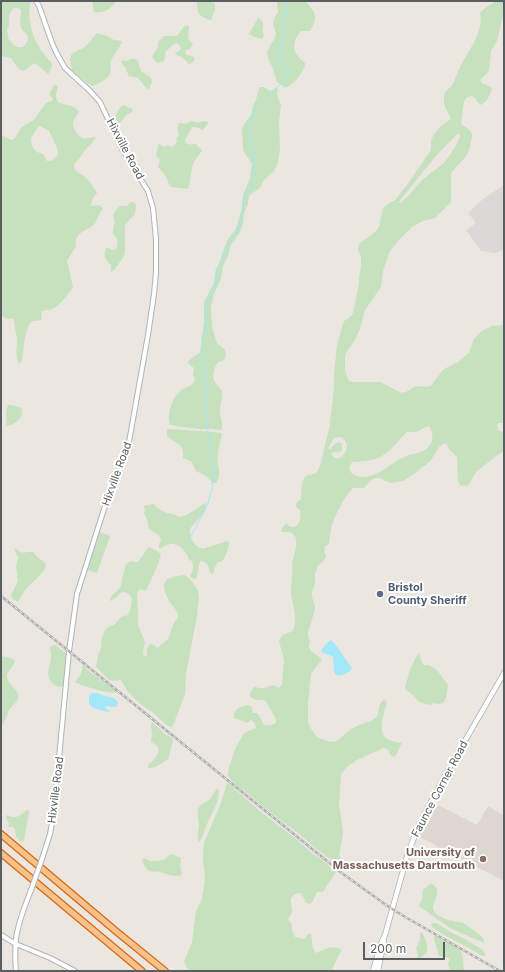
<!DOCTYPE html>
<style>
body{margin:0}
#map{position:relative;width:505px;height:972px;overflow:hidden;background:#ebe6e0;font-family:Inter,sans-serif}
canvas{display:block}
.frame{position:absolute;inset:0;border:2px solid #595e60;pointer-events:none}
.scale{position:absolute;left:363px;top:942px;width:82px;height:18px;box-sizing:border-box;border:2px solid #595e60;border-top:0;padding-left:5px;font-size:12px;line-height:14px;white-space:nowrap;color:#595e60;-webkit-text-stroke:3px #fff;paint-order:stroke}
</style>
<div id="map">
<canvas width="505" height="972"></canvas>
<div class="frame"></div>
<div class="scale">200 m</div>
</div>
<script>
const g = document.querySelector('canvas').getContext('2d');
g.lineJoin = 'round';
function fillPath(path, color) { g.fillStyle = color; g.fill(path, 'evenodd'); }
function strokePath(path, color, width, dash) { g.strokeStyle = color; g.lineWidth = width; g.lineCap = dash ? 'butt' : 'round'; g.setLineDash(dash || []); g.stroke(path); }
function write(font, color, halo, rows, align = 'center') {
  g.font = font + ' Inter,sans-serif'; g.lineWidth = 4; g.setLineDash([]); g.textBaseline = 'middle'; g.strokeStyle = halo; g.fillStyle = color; for (const [text, x, y, turn = 0] of rows) {
    g.save(); g.translate(x, y); g.rotate((+turn || 0) * Math.PI / 180); g.textAlign = isNaN(turn) ? turn : align; if (halo) g.strokeText(text, 0, 0); g.fillText(text, 0, 0); g.restore();
  }
}
fillPath(new Path2D(`
 M504,185v65l-9,3 -14,-2 -15,-21 10,-7 -8,-10 15,-14z`), '#dcd8d5');
fillPath(new Path2D(`
 M434,803l43,22 11,-19 16,9v66l-86,-45 6,-14z`), '#ded7d1');
fillPath(new Path2D(`
 M1,1h29c-2,17 1,34 10,48 4,6 9,10 12,15v3l-3,6 -1,1 -13,-11c-5,2 -7,6 -12,8l-4,-2 -8,-11 -10,-2zM14,8h4l3,2c0,6 -3,16 2,21 2,2 4,3 5,5 0,13 -11,15 -18,5 -3,-3 -2,-8 -3,-12l2,-3c0,-7 -1,-13 5,-18z
 M92,1h24c-5,8 -13,13 -22,11z
 M196,1h14l5,3v6l-4,10h-2c-3,-2 -10,-4 -11,-8 -1,-3 0,-7 -2,-11z
 M277,1h28c2,3 5,5 7,8 6,7 2,15 -2,22h-9c-10,12 -9,22 4,32 0,9 -12,22 -20,25l-8,-6 -5,-16 -3,-5 -2,-8 3,-7 5,-8 1,-5 -3,-9 1,-6 4,-5z
 M496,1h8v11l-7,29 -6,10 -2,19 -4,5 -5,5 2,3 9,4 1,3c-3,6 -5,13 -12,15l-5,-7 -3,-2 -5,1 -3,4 -3,23c3,3 8,4 10,8 2,3 1,6 0,9 -1,11 -6,18 -14,25 -2,3 -4,4 -6,7v29l-16,16 -12,3 -10,5 -15,15 -8,10 -7,20 -2,16 -16,23 -5,19 -5,11 -8,11 -2,6v13l2,7 3,5h30l22,11c5,-1 8,-4 12,-6 5,-2 12,1 17,-1l8,-11 5,-6 14,-7 11,-9 5,-14 8,-8 10,-5 12,-1v98h-5l-2,2 1,5 3,2 3,-1v20l-8,5 -20,16 -6,11 -3,3h-2l-5,-1 -2,-4 -1,-24 -7,-7 -4,-7 -3,1 -4,3 -8,13 -5,5 -4,2 -8,7 -11,7 -12,2 -6,-2 -5,-3h-4l-5,2 -7,8c-3,1 -7,-1 -10,0 -6,1 -20,30 -22,37 -2,6 -2,12 -3,19l-4,2 -1,7 2,2 -1,4 -7,7 -3,8v10l-3,8v5l3,8v5l-7,22v4l2,5 -1,6 3,5 10,7 -11,15 -3,29v20l3,6 6,8 13,5 7,-1 14,-12 11,-5 9,-3 6,-4 3,-13 4,-5 3,4c-3,9 -10,30 0,36 5,3 10,3 15,4l-7,14c-5,0 -5,-5 -8,-8l-4,-1 -26,12 -10,7 -6,7 -2,31 2,11 2,17 -4,23 4,7c-9,2 -17,-8 -25,-13 -7,-5 -12,-11 -19,-16 -11,-9 -23,-17 -34,-26 -7,-5 -12,-11 -19,-16 -6,-4 -9,-6 -14,-11 -1,-1 -3,-4 -4,-5 -1,-4 6,-25 8,-29 7,-10 5,-15 18,-18l2,-1 -1,-5 -4,-3 -4,3 -4,-2 -9,-3v-5l4,-5 10,-3 4,2 1,6h4l2,2 5,10c3,1 10,0 12,-3v-3l-9,-16 -3,-3c-10,0 -19,-1 -10,-13h2c6,3 11,0 17,-2l6,3 3,-3 2,-25 -5,-19 4,-6 10,-4c6,-13 -2,-28 -2,-42 0,-5 1,-9 1,-13 1,-4 0,-8 0,-12 1,-9 7,-19 3,-28 -3,-5 -8,-4 -13,-4l-1,-2 5,-7c11,12 16,-4 14,-13l-4,-3v-3l5,-5 1,-15 2,-6 2,-2 10,-3 2,-3 3,-7 9,-39 4,-37v-13l3,-29 6,-21 2,-4 5,-3 3,-4 5,-24 3,-25v-7l-3,-8 1,-4 2,-3 8,-5 8,-7 2,-4 4,-17 2,-3 10,-6 12,-15 24,-35v-9l3,-7 6,-7 11,-8c-2,-7 -8,-12 -7,-20 1,-12 5,-8 9,-15 3,-6 4,-12 7,-17 8,-16 24,-35 20,-54l5,-5zM458,134l2,1v2l-6,12 -10,14 -22,17 -14,16 -8,7 -1,-1 2,-3 35,-43 20,-21zM428,426l2,1c3,7 4,14 -2,20 -6,7 -14,6 -22,9 -14,6 -25,19 -41,21 -9,1 -21,-5 -13,-15 8,-1 16,-1 23,-3 14,-4 22,-18 32,-27h9zM340,437c17,7 -2,32 -9,16 6,-2 14,2 10,-10 -6,-2 -8,3 -11,7l-2,-2 6,-10z
 M258,18c10,5 2,9 6,17l-1,4 -9,-2 -5,-3z
 M187,25l2,2 -1,11 5,6 -3,5 -4,1 -1,2 2,3 7,2 1,2 -3,4 -3,1 -6,-6 -8,-4 6,-5 -2,-4 -3,-2c-4,2 -7,6 -11,9 1,7 -1,12 -9,10l-4,-5 6,-10v-5l6,-6h13c4,-4 5,-9 10,-11z
 M97,33l10,3 7,4 8,1c-2,7 -8,13 -11,20 -1,4 0,8 -1,12 -2,7 -12,11 -18,13l-6,-4 -14,-12 -2,-10 1,-5 2,-2 12,-6z
 M131,59h4l3,2 3,10 10,7 1,4 -3,7 -1,1 -10,-12 -9,-2c-3,-5 -2,-9 -7,-12l-1,-3 1,-1 4,1z
 M54,85h2l2,2 -2,7 1,7c8,6 14,2 22,10 -1,3 -3,5 -5,9 -3,7 3,15 9,19l13,-2 -5,7 -6,6 -6,9 -4,4 -1,5c2,5 6,5 10,8 4,3 11,13 13,17l-5,7 -1,6h1l7,-1 4,2 -9,18 -15,9 -3,5v7l-9,15 6,26c-5,7 -13,19 -21,22 -3,1 -7,1 -10,2l-1,1 1,6 -1,2c-4,1 -7,0 -10,2 -6,6 -8,30 -9,39l-3,3c-4,-9 -2,-13 -2,-22 0,-8 -3,-15 -3,-22l-2,-2c-4,3 -7,0 -11,-3v-180l10,5 3,-1 8,-12 12,-7 6,-9 6,-8 6,-2 1,-2 -3,-4v-2zM40,126l9,5 8,17 1,6c-3,4 -6,8 -11,7l-4,-7 -6,-2 -3,-3 -2,-3 -1,-8 7,-11z
 M260,87h4l6,4 3,-1 2,-3 3,2 -1,6 4,10 -2,16 1,28 -3,16 -4,7 -9,8 -4,8 -9,6 -2,2 -1,8 -4,9 -1,11 -3,8 -9,11 -3,13 -5,10 -2,13 -7,15 -3,12 1,21 5,16 8,7 1,4 -1,5c-2,2 -4,2 -6,3 -5,4 -8,15 -4,20 2,4 6,6 7,10 1,5 -1,10 -2,15 -1,8 3,15 2,22l-3,1 -7,-1h-13l-29,-4c-4,-10 2,-26 9,-33 7,-6 14,-4 16,-13l-2,-4 1,-7 -4,-3 -2,-2c2,-6 9,-7 12,-11l4,-30v-20l10,-19 1,-10 6,-14 4,-13 3,-7 8,-10 6,-21 1,-13 7,-17 2,-14 -3,-5 -5,-7 -1,-3 -1,-20 3,-6 6,-8 2,-9 3,-6 3,-12z
 M123,105l10,4 -1,3 -6,3 -5,7 -4,2 -4,-3v-1l6,-11z
 M192,121l6,2c3,-1 7,-3 10,-1v1l-5,7 -7,-3h-4l-7,13v2c4,4 7,2 11,2l5,5 1,2c-3,4 -6,7 -8,11 -4,8 -2,18 -6,26l-1,1 -16,-2 -2,-2c-1,-7 -6,-13 -11,-18l2,-7 -4,-4 2,-10 1,-2 6,3 2,-2 5,2 2,-1 3,-5 -1,-3 3,-3c-1,-5 -3,-8 1,-12l6,1z
 M131,202l4,1 1,4 -1,7 -10,11v25l-1,6 -10,14 -3,2v-7c-6,-5 -9,-12 -4,-18l5,3 4,-1c3,-6 2,-11 -3,-15v-5l2,-7 -2,-7 3,-5 4,-4c6,0 7,1 11,-4z
 M8,405h4l9,3c4,9 -6,17 -15,18 1,-7 -1,-14 2,-21z
 M168,429l44,3 8,1 2,1c-1,7 -4,13 -4,20 -2,10 5,20 -2,29h-3l-7,-7 -10,-5 -4,-9 -9,-4c0,-2 0,-4 0,-7 -1,-7 -11,-10 -16,-15v-6z
 M205,503c4,10 -10,18 -15,26 0,5 1,11 5,15 6,7 10,4 17,2 6,-2 11,-4 16,-5l1,1c0,5 -3,15 -7,19 -5,3 -3,-1 -6,4 -2,3 -2,6 -3,9h-2l-2,-4 -1,-5 -5,-4h-2c-4,5 -2,12 -5,18h-1l-5,-2 3,-8v-3l-1,-5 -3,-1c-1,-6 -8,-15 -15,-16 -4,-1 -9,2 -12,4h-3v-4l2,-3c-1,-8 -6,-8 -12,-12l-2,-10 -3,-5 1,-5 -2,-3 4,-1 7,-1 3,4 10,5 6,1 7,3c10,-2 16,-9 25,-14z
 M100,532l10,4 -13,37 -10,-3z
 M149,547l8,4 4,3 -4,13 -10,22 -2,2 -5,-2 -3,5 1,17v14l7,17 -2,11v2l2,1 2,-1v-7l3,-4h2l6,4c3,-4 8,-6 10,-9 4,-8 3,-14 10,-21 0,-7 -4,-10 -8,-16 -12,-20 -6,-25 15,-27 6,5 14,13 14,22 0,6 -2,12 -2,19l-11,58 -1,20 -13,34 -7,-4 -10,-10 -15,-10 -12,-12 -7,-12 -7,1 -5,-1 -13,-13 2,-12 3,-6 1,-11 3,-8 3,-3 6,-2 7,-8 7,-2c4,-9 8,-22 -6,-23l-10,9h-1l-1,-2c2,-5 6,-6 9,-10 3,-3 2,-6 3,-10 1,-5 3,-8 3,-13l5,-5c2,0 5,2 7,1 3,-2 9,-12 12,-15z
 M14,548l2,1 6,4 6,-1h5c2,2 4,5 7,7 1,1 4,2 5,4 4,7 -14,20 -18,25 -4,4 -6,9 -9,14l-6,-4 -1,-3 7,-14 -2,-15 2,-8z
 M53,645h2l12,9 -3,23v6l-2,4c-11,0 -16,-10 -13,-20 0,-2 1,-3 2,-6 0,-4 0,-9 -1,-13z
 M419,653l3,10 2,2h5l8,5 11,15c-1,6 -1,14 -5,18l-4,1 -5,-1 -4,2 -7,-2 -5,-2 -4,-5 -8,-6 -1,-3 5,-17 6,-13z
 M1,656l10,2 4,3c-1,6 -7,9 -8,14 -1,8 9,13 11,19 2,7 -6,11 -9,16 -1,1 -2,5 -2,6 -2,4 -4,8 -6,12z
 M83,665l7,7 24,17 3,3 -1,1c-14,-1 -28,-5 -41,-11 4,-5 8,-9 7,-16z
 M152,722l13,12 7,4 1,3 -5,18c-6,4 -14,10 -20,9v-3c5,-4 14,-12 9,-19 -2,-2 -4,-3 -6,-4l1,-8 -1,-8z
 M227,783l2,1 32,28 35,27 17,15 9,6 14,12 -8,12 -5,8h-6l-4,9 -3,3 -4,-1 -4,-9 -4,-1c-10,4 -7,8 -6,17 0,3 -2,6 -4,9l4,6v6l3,6 9,2 4,-5h3l2,14 2,4 2,1c8,-5 15,-7 24,-4v2l-7,14 -2,6h-141l-4,-3 -3,-6 8,-20 4,-31 5,-10 3,-13 1,-10 -2,-19 1,-16 17,-40z
 M217,789l2,1c0,12 -7,23 -12,34 -3,6 -4,13 -8,18 -3,-5 -1,-10 0,-16 0,-5 -2,-11 -1,-16 1,-7 7,-6 11,-10 3,-3 5,-8 8,-11z
 M27,810l2,1v1l-5,28 -1,2 -3,-1 -4,-4 -1,-8 -2,-2h-5l1,-4 -3,-5 1,-3h1c8,5 13,0 19,-5z
 M171,854l10,4 -1,10 2,5v2c-8,3 -15,-1 -22,-3 -4,-1 -7,0 -10,-1 -4,-1 -6,-7 -8,-10l2,-3 6,3h8l7,-2z
 M430,884h3c8,7 2,15 0,23l1,4 3,4 11,5 15,3 9,6 10,8 2,3v3l-34,-15 -17,-12 -14,-10v-1l3,-5 1,-10z
 M434,923h2l18,11 9,4 18,11 4,4v3h-3l-13,-8 -27,-14 -10,-7 -1,-3z
 M421,932c4,4 9,16 5,21 -2,2 -6,5 -8,6v-3l-2,-8 4,-8v-6z
 M434,935h1c6,4 8,5 14,7 15,6 14,15 15,29h-14l-2,-7 2,-5 -3,-2 -8,-1 -5,-17z`), '#c6e1bd');
fillPath(new Path2D(`
 M331,640c6,5 9,12 13,17 3,5 6,7 8,12 -4,4 -11,8 -16,6l-2,-3 -1,-15c-4,-3 -9,-2 -12,-7l6,-7z
 M92,693h5l5,2 12,3 3,3 1,2 -2,4 -10,-1 -1,2 5,3 -2,1 -15,-4 -4,-4v-8z`), '#a2e8f9');
strokePath(new Path2D(`
 M190,538l17,-32 5,-17 2,-23 -6,-31 -1,-29 -5,-69c5,-11 7,-17 2,-29l13,-27 -1,-11 4,-7 4,-12 10,-10 7,-21 3,-26 8,-4 2,-19v-18l-7,-25 9,-21 24,-22 10,-13 -11,-13 9,-58`), '#a2e8f9', 1);
const tertiary = new Path2D(`
 M36,1l3,5 13,37 4,9 9,16 24,22 11,12 22,47 26,42 5,17 3,31v34l-2,21 -6,41 -19,107 -5,16 -20,51 -27,85 -8,57 -15,161 -4,22 -8,25
 M1,935l15,9 34,14 25,13
 M16,971c-1,-11 -1,-21 0,-32 2,-17 9,-33 15,-49`);
const secondary = new Path2D(`
 M373,971l7,-25 5,-11 23,-82 11,-28 24,-46 61,-106
 M378,971l6,-30`);
const motorway = new Path2D(`
 M1,834l116,98 48,39
 M1,853l141,118`);
strokePath(tertiary, '#b1b4b7', 6);
strokePath(secondary, '#adb2b5', 6);
strokePath(motorway, '#db690f', 8);
strokePath(tertiary, '#fff', 4);
strokePath(secondary, '#fff', 4.5);
strokePath(motorway, '#f5c18d', 5.5);
const rail = new Path2D(`
 M1,596l342,278 46,33 18,11 93,53`);
strokePath(rail, '#afb0b0', 2.5);
strokePath(rail, '#fff', 1, [3]);
const tertiaryBridge = new Path2D(`
 M31,890l11,-31`);
strokePath(tertiaryBridge, '#b1b4b7', 6, []);
strokePath(tertiaryBridge, '#fff', 4);
for (const [x, y, r, color] of [
 [380,594,4,"#5c6f8a"],
 [483,859,4,"#8d6e63"]
]) { const dot = new Path2D(); dot.arc(x, y, r, 0, 2 * Math.PI); g.fillStyle = color; g.fill(dot); strokePath(dot, '#fff', 1.5); }
write('11px', '#595e60', '#fff', [
 ["Hixville Road",125,149,62],
 ["Hixville Road",117,474,-70],
 ["Faunce Corner Road",440,789,-62],
 ["Hixville Road",56,790,-83]
]);
write('bold 11px', '#4e5e75', '#fff', [
 ["Bristol",388,588],
 ["County Sheriff",388,601]
], 'left');
write('bold 11px', '#785e54', '#fff', [
 ["University of",475,853],
 ["Massachusetts Dartmouth",475,866]
], 'right');
</script>
